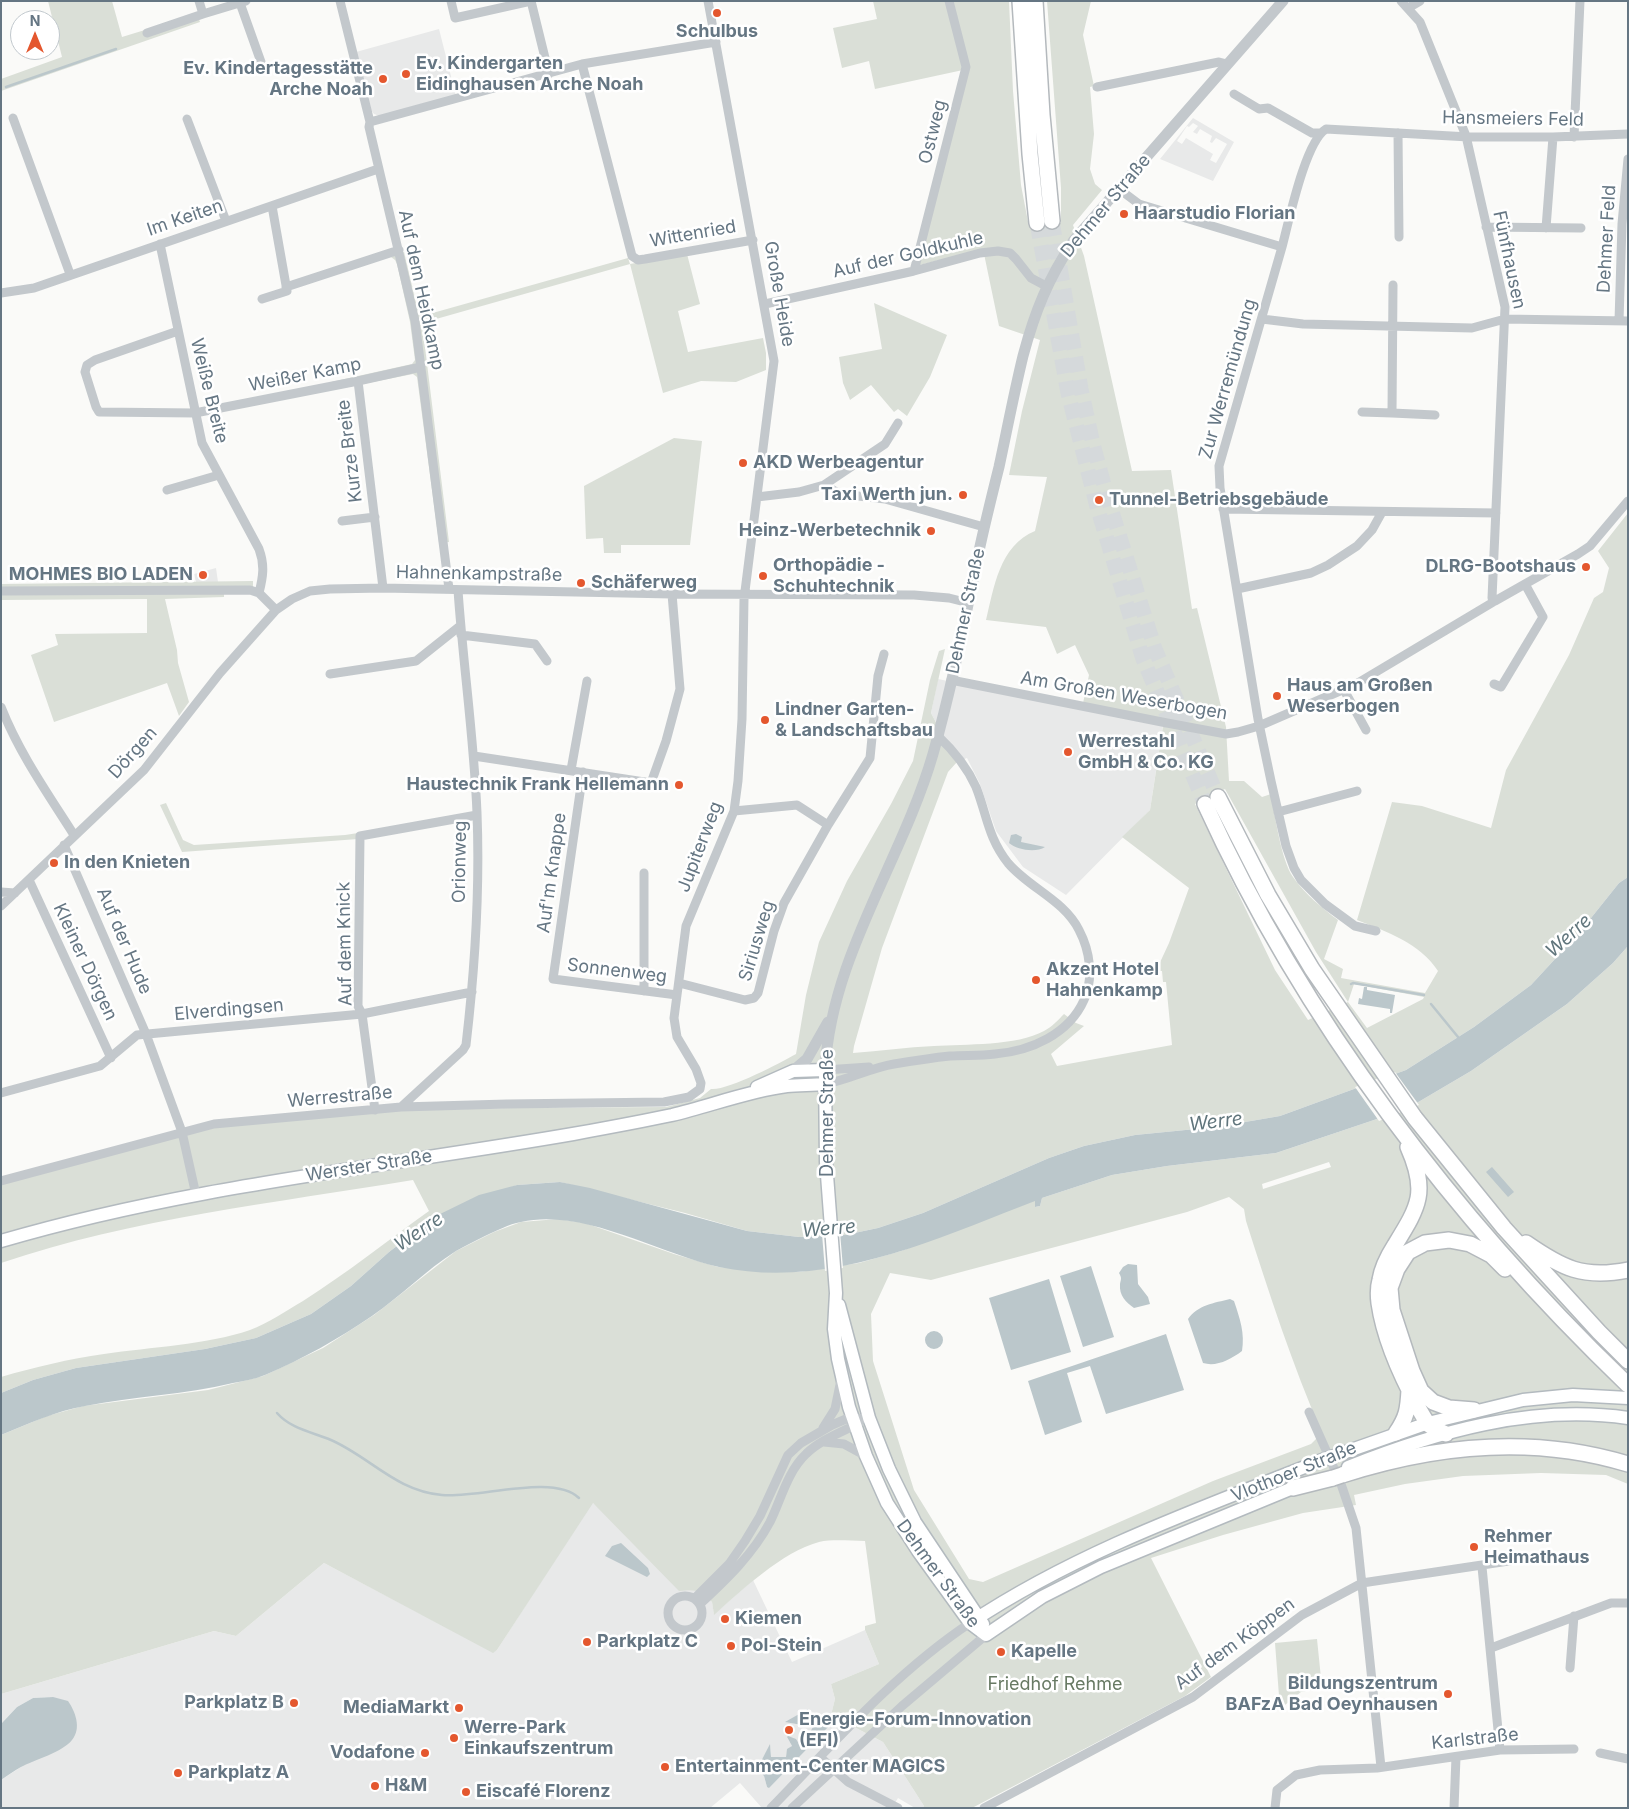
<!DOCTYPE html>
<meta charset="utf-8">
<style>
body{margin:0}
#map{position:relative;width:1629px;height:1809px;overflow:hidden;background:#fafaf8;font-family:Inter,sans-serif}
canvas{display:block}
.frame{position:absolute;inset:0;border:2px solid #657683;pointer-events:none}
.north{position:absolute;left:10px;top:10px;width:50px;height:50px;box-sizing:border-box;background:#fff;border:1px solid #c1c8cd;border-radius:50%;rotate:0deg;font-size:14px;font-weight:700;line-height:20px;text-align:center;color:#657683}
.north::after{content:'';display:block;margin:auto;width:18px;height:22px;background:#e4572e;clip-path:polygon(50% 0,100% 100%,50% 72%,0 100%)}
</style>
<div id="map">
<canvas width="1629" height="1809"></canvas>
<div class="frame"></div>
<div class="north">N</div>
</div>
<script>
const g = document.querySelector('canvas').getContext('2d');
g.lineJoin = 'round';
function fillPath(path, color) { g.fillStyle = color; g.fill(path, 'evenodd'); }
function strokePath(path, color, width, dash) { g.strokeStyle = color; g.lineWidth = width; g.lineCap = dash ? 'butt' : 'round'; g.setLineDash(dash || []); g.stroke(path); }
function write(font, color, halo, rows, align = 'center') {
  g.font = font + ' Inter,sans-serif'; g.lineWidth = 5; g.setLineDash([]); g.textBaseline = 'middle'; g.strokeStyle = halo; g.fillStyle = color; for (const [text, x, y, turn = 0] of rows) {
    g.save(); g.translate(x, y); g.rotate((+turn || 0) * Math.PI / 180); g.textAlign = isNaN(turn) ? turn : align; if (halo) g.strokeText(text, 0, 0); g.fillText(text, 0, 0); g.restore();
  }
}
fillPath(new Path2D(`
 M439,29l17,67 -76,20 -6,-2 -3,-4 -15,-58z
 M1193,118l41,24 -21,39 -53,-22zM1193,123l5,3 -5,6 4,2 3,-5 12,7 -2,6 2,1 4,-5 11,6 -11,19 -6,-3 3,-6 -27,-16 -4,6 -5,-3 10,-15 2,1z
 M216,568l2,14h-22l-2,-8z
 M938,679l225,46 -13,85 -84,85 -43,-28 -27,-36 -16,-47 -13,-26 -10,4 -26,-49z
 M592,1502l103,87 7,4 10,9 2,12 39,-34 39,82 73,-32 14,34 -48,20 4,15 -4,16 52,27 41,64 -1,2h-8l-17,-10 -6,10h-130l-22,-25 -30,25h-709v-28l20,-13 32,-70 -20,1 -16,9 -16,17v-30l213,-63 22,5 88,-73 169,89 4,-2zM808,1710l-1,6 23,8 -61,63h-2l-3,-11 -7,-7 4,-8 9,-15 1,12 15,-1 1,-5 5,-6 -5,-9 12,7 10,-4 5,-13 -28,-5z`), '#e8e9e9');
fillPath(new Path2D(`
 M48,1h64l10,36 75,-23 3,8 -199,69v-12l61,-22z
 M873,1h136l4,90 8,94 8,42 32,-4v-35l-14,-187h44l-8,34 11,51 -4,1 4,47 -4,35 5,15 7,6 -29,35 11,31 48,215 39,-1 21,139 5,-1 29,119 3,54h15l18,16 9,-3c4,21 10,66 22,83 12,17 29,31 45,43l-14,39 19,10 -2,9 84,15 13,-22c-18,-28 -51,-39 -81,-51l35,-118 30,4 69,22 15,-58 63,-115 25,-57 9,-6 6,-24 -11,-17 30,-38v364l-9,6 -40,50 -48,52 -57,42 -68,43 -126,46 -64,11 -81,8 -51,11 -35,12 -126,55 -45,15 -33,7 -46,2 -52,-6 -62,-18 -125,-31 -43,3 -81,31 -47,36 -38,34 -40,28 -55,24 -51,11 -129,19 -43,12 -32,13v-16c34,-10 68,-18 103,-23 47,-7 102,-9 146,-24 18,-7 36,-19 53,-29 44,-28 84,-60 126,-90l-16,-31c-138,23 -279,38 -412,83v-81l213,-57 175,-14 119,-3 158,-1 34,-9 11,-9c16,2 69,-26 85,-35l10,-59 13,-53 28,-61 44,-77 22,-43 17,-81 9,-29 6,-2 -14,64 26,49 -9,10 -66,176 -28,98 -1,7c27,-2 54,-6 81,-7 31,-2 83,0 110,-15 8,-4 14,-11 20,-17l12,9 8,3 -33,28 6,12 115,-21 -6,-63h-3l-1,-11h-6l13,-28 20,-55 -67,-51 28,-27 13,-84 -81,-18 7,-33 -14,-30 -18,9 -11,-27 -60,-7c8,-32 13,-74 49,-89l12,-54 -38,-2 13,-64 18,-71 -41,-14 -16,-77 -71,18 51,-197 -88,19 -6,-28 -27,7 -9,-40 44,-9zM1225,789l91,163 32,50 -40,18 -33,-50 -80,-166zM1354,984l70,13 -1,2 -56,29 -19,-26z
 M404,252l15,63 3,1 206,-58 2,6 57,-10 13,50 -22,7 10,41 75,-14 3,15v17l-30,12 -35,-1 -38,12 -33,-129 -208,59 27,219 -10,1 -22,-166 -4,-3 -80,16 -2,-8 81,-18 3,-4 -5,-38 -13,-58 -2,-4 -4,-3z
 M874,303l73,32 -17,42 -23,39 -9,-7 -4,3 -23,-27 -21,15 -7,-17 -4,-26 43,-8z
 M674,438l28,3 -12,104h-69v8h-17l-1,-15 -17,1 -2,-53z
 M253,581v11h-29v5l-59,2 12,51 1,13 11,39 -10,14 -12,-33 -113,39 -23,-67 27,-10 -3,-11 92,-1v-34l-146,1v-16z
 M166,803l17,37 11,5 151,-10 13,-2v6l-176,13 -22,-47z
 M1628,946v538l-22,-9 -65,-2 -78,3 -58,8 -51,11 2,10 -53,8 -80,22 -72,23 60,119 -26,19 -213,112h-49l1,-2 -41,-64 -52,-27 4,-16 -4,-15 48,-20 -14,-34v-4l11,-3 -11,-82c-15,0 -32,-2 -46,1 -37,10 -77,48 -105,73l-2,-13c-13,-12 -16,-13 -33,-11l-86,-88 -96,147 -4,3 -169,-90 -88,73 -22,-5 -213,63v-259l46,-19 36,-10 125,-16 55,-14 60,-28 51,-33 82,-64 38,-19 27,-10 37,-3 27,4 89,31 44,13 81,5 60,-9 42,-12 135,-51 -1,7 5,-1 2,-8 70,-23 55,-9 109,-13 98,-33 41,-16 56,-33 96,-67 46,-41zM1329,1162l2,5 -68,22 -1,-5zM1229,1197l15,12 2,12c23,72 46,143 76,212l-11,11 -98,37 -230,101 -14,-3 -55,-89 -41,-129 -2,-47 19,-41 41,7 256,-68z
 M1317,1639l5,49 -21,4 -21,17 -5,-66z`), '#dadfd7');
fillPath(new Path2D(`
 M1016,834l6,3 -1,5 24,5c-9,6 -28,3 -36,-4l2,-8z
 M1628,877v69l-15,17 -46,41 -96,67 -56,33 -41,16 -98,33 -109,13 -55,9 -70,23 -2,8 -5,1v-6c-99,38 -206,89 -316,66 -62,-14 -135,-59 -198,-45 -12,2 -25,9 -36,14 -10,5 -20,10 -29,15 -30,19 -55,45 -84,65 -34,23 -69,43 -107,59 -10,4 -21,6 -32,8 -49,12 -99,13 -148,23 -29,5 -57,18 -84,29v-42l32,-13 43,-12 129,-19 51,-11 55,-24 40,-28 38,-34 47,-36 43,-21 38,-10 43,-3 30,6 157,43 52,6 46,-2 33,-7 45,-15 126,-55 35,-12 51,-11 81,-8 64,-11 126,-46 68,-43 57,-42 48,-52 40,-50z
 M1364,987h3v3l28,5 -3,18h-2v-4l-32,-5 1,-6 3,1z
 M1492,1167l22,25 -6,5 -22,-25z
 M1128,1264l9,1 1,19 10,13 2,7 -16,4c-8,-6 -15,-12 -14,-24 1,-5 2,-6 -1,-11l4,-6z
 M1091,1266l23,71 -31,10 -23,-71z
 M1049,1279l22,73 -60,18 -22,-72z
 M1230,1299l4,2c6,18 11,32 8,50 -12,9 -26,16 -39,12l-15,-44c10,-14 26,-16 42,-20z
 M925 1340a9 9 0 1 1 18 0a9 9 0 1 1-18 0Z
 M1166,1334l18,56 -78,24 -16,-48 -23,7 15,49 -37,13 -17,-54z
 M621,1543l27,25 2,6 -3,3 -42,-21 7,-10z
 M53,1697l15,4c7,10 14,27 4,39 -9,12 -38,20 -51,27 -7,4 -13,8 -20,13v-56l16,-17 16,-9z
 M808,1709v7l23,8 -62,64 -2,-1 -3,-11 -7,-7 13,-25 1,13h15l1,-8 5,-3 -5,-9 1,-1 8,3 3,5 10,-4 -1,-4 5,-9 -28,-5z`), '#bbc7cb');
fillPath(new Path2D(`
 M1395,1072l24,33 -40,16 -24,-34z
 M840,1232l3,36 -18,3 -3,-37z`), '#fafaf8');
strokePath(new Path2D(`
 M6,87l110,-38
 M1351,984l2,-1 71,12
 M1431,1004l27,33
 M277,1413c14,16 35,19 54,27 39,17 65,51 111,55 35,4 111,-22 137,3`), '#bbc7cb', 2.5);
strokePath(new Path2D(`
 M1052,221l29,168 12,55 14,52 48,153 63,148
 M1037,223l31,170 28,110 47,156 62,145`), '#d5d9db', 15, [15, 8]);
const secondary = new Path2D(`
 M757,1087l36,-16 32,-1 1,92 10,131 -2,36 4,30 11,48 17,49 21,47 31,48 52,72 16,12
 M1,1241c187,-55 381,-74 572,-107 33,-6 66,-12 99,-19 38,-9 76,-24 115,-29 12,-1 25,-1 38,-2
 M839,1305l30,113 20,51 26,53 68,102
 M1334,1456l94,-33 95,-23 50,-5 55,3
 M1348,1467c88,-35 184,-63 280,-49
 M970,1623c108,-72 234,-116 355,-164
 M986,1635l56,-38 59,-30 199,-82`);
const motorway = new Path2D(`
 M1020,1l10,153 7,69
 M1035,1l7,114 10,106
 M1218,797l50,98 44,74 103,149 89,110 95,104 29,29
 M1205,804c99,218 251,416 423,581
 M1408,1147c20,45 11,59 -13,98 -7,11 -13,22 -15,35 -2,7 -2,15 -1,23 5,35 23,75 40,106 3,5 6,11 10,16 5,4 11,6 17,9
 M1526,1243c36,25 57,36 102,27
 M1474,1410l-25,-2 -16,-6 -12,-11 -9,-20 -20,-61 -2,-22 7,-19 11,-17 17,-9 24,-3 21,4 21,11 14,14
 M1396,1433c11,-16 12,-24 13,-43
 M1342,1475c93,-30 191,-40 286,-11
 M1293,1488l40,-10`);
strokePath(secondary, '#b3babf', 15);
strokePath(motorway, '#b4b9bd', 18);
strokePath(new Path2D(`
 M199,1l4,13
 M340,1l30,121 -1,5 46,194 34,268
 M451,1l4,17 76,-17
 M531,1l18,73
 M1401,1l19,21 46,114 39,171 -13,291 3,3
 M240,3l21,59
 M1408,8l12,-7
 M147,33l56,-19 43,-13
 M582,64l50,192 6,4 7,-1 108,-19
 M1097,87l122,-25 8,2
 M1234,94l25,15 9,-1 44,25h8
 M13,118l57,156
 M187,119l39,102
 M370,122l212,-58 134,-22
 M1398,133l1,104
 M1574,137l6,-136
 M1119,189l20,15 143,43 -63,219 1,22 38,231 13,62 15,65 8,22 7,12 24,24 30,22 21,5
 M1486,227l95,1
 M1546,228l7,-91
 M160,244l42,199 57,106c6,16 4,28 0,44
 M1282,247c7,-26 23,-105 44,-118l143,8h84l75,-3
 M914,271l52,-204 -17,-66
 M1393,285l-1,128 43,2
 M286,287l113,-37
 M1,293l33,-5 344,-119
 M262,299l25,-8 -15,-85
 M765,304l149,-33 66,-18 18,-2 12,2 6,6 15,19 15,8
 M1262,319l41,5 169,4 33,-9 123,2
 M1619,321l3,-97 6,-65
 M178,331l-83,29 -8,5 -2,7 11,35 3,5 96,1 163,-32 63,-14
 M358,381l25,207
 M1362,412l30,1
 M824,485l16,9 45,5 99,28
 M167,490l52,-15
 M757,497l42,-5 25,-7 61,-41 13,-21
 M1223,509l273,4
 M342,521l33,-4
 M1237,589l74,-16 17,-8 29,-19 15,-16 10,-18
 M1,591l249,-1 9,3 17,17
 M461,635l74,9 12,17
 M330,674l86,-13 44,-35
 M951,680l216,43 59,11 12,-2 21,-6 97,-42 139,-83 83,-47 12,-8 38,-45
 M1494,684l7,3 42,-70 -18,-33
 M1344,690l22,40
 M1,707c18,46 47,87 73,128
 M474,756l177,27 15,-42 14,-52 -8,-95
 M571,770l16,-89
 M583,772l-30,207 124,16
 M734,811l63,-6 31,20
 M1278,812l79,-21
 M64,845l82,189 36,98 14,63
 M29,880l82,178
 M1,892l14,1
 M1,906l143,-136 76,-97 56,-63 16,-11 18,-8 20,-2 53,-1 289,6 242,1 35,3 20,5
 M679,983l66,17 9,-2 4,-5 16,-62 10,-28 44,-78 42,-67 8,-82 6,-22
 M644,991v-118
 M825,1070l44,-3
 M825,1084c23,-4 45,-16 69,-20 18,-3 37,-6 56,-8 15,-1 30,0 45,-2 36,-3 74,-20 89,-54 10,-22 6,-49 -5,-70 -15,-30 -50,-42 -71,-67 -20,-25 -21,-48 -32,-76 -9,-20 -23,-37 -38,-51
 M1,1093l99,-27 37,-31 225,-21 110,-22
 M401,1107l62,-57 3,-5c9,-77 14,-155 11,-232 -3,-75 -14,-149 -19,-223
 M375,1110l-13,-96 -4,-8 2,-170 117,-21
 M1,1181l213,-57 187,-17 106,-3 157,-2 25,-5 11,-8 1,-6 -5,-14 -19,-32 -3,-19 12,-92 48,-115 4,-30 4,-62 2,-120 30,-238 -66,-360
 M1309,1412l32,72 15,44 25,239
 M823,1428l12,-19 6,-29
 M824,1442l20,2 22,12
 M1482,1567l18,183
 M668 1613a17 17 0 1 1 34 0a17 17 0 1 1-34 0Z
 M695,1598l34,-34 16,-23 15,-25 28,-61 13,-12 31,-18 14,-6 23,-1
 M700,1604c27,-25 53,-50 70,-82 11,-22 17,-50 36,-68 14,-14 36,-22 53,-31
 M1491,1648l120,-45h17
 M1570,1668l4,-52
 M1600,1753l28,6
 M820,1757l28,25 50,26
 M771,1808c63,-65 124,-135 199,-185
 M792,1808l110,-102 84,-71
 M984,1808l209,-111 109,-82 60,-32 160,-24
 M1275,1808l2,-18 19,-15 24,-5 57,-2 123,-18 74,-1
 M1454,1808l2,-51`), '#c3c8cc', 9);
strokePath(new Path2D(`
 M825,1070c6,-114 77,-209 108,-316 19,-67 32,-135 46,-203 6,-28 13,-56 20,-84 8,-37 15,-74 24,-111 12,-45 25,-77 51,-116l209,-239
 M793,1071l14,-12 21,-37`), '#c3c8cc', 11);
strokePath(secondary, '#fff', 12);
strokePath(motorway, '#fff', 15);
const secondaryBridge = new Path2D(`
 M1325,1459l9,-3`);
const motorwayBridge = new Path2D(`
 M1333,1478l9,-3`);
strokePath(secondaryBridge, '#b3babf', 15, []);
strokePath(motorwayBridge, '#b4b9bd', 18, []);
strokePath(secondaryBridge, '#fff', 12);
strokePath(motorwayBridge, '#fff', 15);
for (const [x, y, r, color] of [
 [717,13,5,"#e4572e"],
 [406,74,5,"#e4572e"],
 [383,79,5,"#e4572e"],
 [1124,214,5,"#e4572e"],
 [743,463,5,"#e4572e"],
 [963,495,5,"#e4572e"],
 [1099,500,5,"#e4572e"],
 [931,531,5,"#e4572e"],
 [1586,567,5,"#e4572e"],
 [203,575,5,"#e4572e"],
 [763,576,5,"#e4572e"],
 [581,583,5,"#e4572e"],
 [1277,696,5,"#e4572e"],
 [765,720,5,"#e4572e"],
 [1068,752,5,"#e4572e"],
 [679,785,5,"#e4572e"],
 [54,863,5,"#e4572e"],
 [1036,980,5,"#e4572e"],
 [1474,1547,5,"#e4572e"],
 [725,1619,5,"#e4572e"],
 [587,1642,5,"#e4572e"],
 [731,1646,5,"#e4572e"],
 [1001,1652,5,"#e4572e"],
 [1448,1694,5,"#e4572e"],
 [294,1703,5,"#e4572e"],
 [459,1708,5,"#e4572e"],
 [789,1730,5,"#e4572e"],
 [454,1738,5,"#e4572e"],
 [425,1753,5,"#e4572e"],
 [665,1767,5,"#e4572e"],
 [178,1773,5,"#e4572e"],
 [375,1786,5,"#e4572e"],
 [466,1792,5,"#e4572e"]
]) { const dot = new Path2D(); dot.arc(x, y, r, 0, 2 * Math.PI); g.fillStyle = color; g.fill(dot); strokePath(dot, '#fff', 2); }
write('bold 18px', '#657683', '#fff', [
 ["Schulbus",717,32,"center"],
 ["Ev. Kindergarten",416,64],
 ["Eidinghausen Arche Noah",416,85],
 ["Ev. Kindertagesstätte",373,69,"right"],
 ["Arche Noah",373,90,"right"],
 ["Haarstudio Florian",1134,214],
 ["AKD Werbeagentur",753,463],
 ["Taxi Werth jun.",953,495,"right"],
 ["Tunnel-Betriebsgebäude",1109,500],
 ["Heinz-Werbetechnik",921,531,"right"],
 ["Orthopädie -",773,566],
 ["Schuhtechnik",773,587],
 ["DLRG-Bootshaus",1576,567,"right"],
 ["MOHMES BIO LADEN",193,575,"right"],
 ["Schäferweg",591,583],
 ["Haus am Großen",1287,686],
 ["Weserbogen",1287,707],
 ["Lindner Garten-",775,710],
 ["& Landschaftsbau",775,731],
 ["Werrestahl",1078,742],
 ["GmbH & Co. KG",1078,763],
 ["Haustechnik Frank Hellemann",669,785,"right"],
 ["In den Knieten",64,863],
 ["Akzent Hotel",1046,970],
 ["Hahnenkamp",1046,991],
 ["Rehmer",1484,1537],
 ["Heimathaus",1484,1558],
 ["Kiemen",735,1619],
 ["Parkplatz C",597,1642],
 ["Pol-Stein",741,1646],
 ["Kapelle",1011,1652],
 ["Bildungszentrum",1438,1684,"right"],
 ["BAFzA Bad Oeynhausen",1438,1705,"right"],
 ["Parkplatz B",284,1703,"right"],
 ["MediaMarkt",449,1708,"right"],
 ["Energie-Forum-Innovation",799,1720],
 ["(EFI)",799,1741],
 ["Werre-Park",464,1728],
 ["Einkaufszentrum",464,1749],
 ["Vodafone",415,1753,"right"],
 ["Entertainment-Center MAGICS",675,1767],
 ["Parkplatz A",188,1773],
 ["H&M",385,1786],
 ["Eiscafé Florenz",476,1792]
], 'left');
write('18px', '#657683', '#fff', [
 ["Hansmeiers Feld",1513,119,1],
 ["Ostweg",933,132,-76],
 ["Dehmer Straße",1106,206,-50],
 ["Im Keiten",185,218,-19],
 ["Wittenried",693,234,-10],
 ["Dehmer Feld",1607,239,-87],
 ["Auf der Goldkuhle",908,255,-13],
 ["Fünfhausen",1509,260,78],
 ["Auf dem Heidkamp",421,290,78],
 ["Große Heide",779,294,80],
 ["Weißer Kamp",305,375,-11],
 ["Zur Werremündung",1228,379,-74],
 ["Weiße Breite",209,391,76],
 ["Kurze Breite",350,451,-97],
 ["Hahnenkampstraße",479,574,1],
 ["Dehmer Straße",966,611,-78],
 ["Am Großen Weserbogen",1124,696,10],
 ["Dörgen",133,753,-48],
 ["Jupiterweg",700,847,-69],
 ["Orionweg",460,862,-89],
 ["Auf'm Knappe",552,873,-82],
 ["Auf der Hude",124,941,67],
 ["Siriusweg",757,941,-73],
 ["Auf dem Knick",345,944,-91],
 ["Kleiner Dörgen",85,962,65],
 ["Sonnenweg",617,971,7],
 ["Elverdingsen",229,1010,-5],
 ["Werrestraße",340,1097,-5],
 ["Dehmer Straße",828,1113,-90],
 ["Werster Straße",369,1166,-9],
 ["Vlothoer Straße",1294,1472,-22],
 ["Dehmer Straße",938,1574,54],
 ["Auf dem Köppen",1235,1644,-36],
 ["Karlstraße",1475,1739,-6]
]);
write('18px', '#687a64', '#fff', [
 ["Friedhof Rehme",1055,1685]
]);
write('italic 19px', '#60757c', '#fff', [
 ["Werre",1569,936,-42],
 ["Werre",1216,1122,-7],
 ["Werre",829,1229,-5],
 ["Werre",419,1232,-34]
]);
</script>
